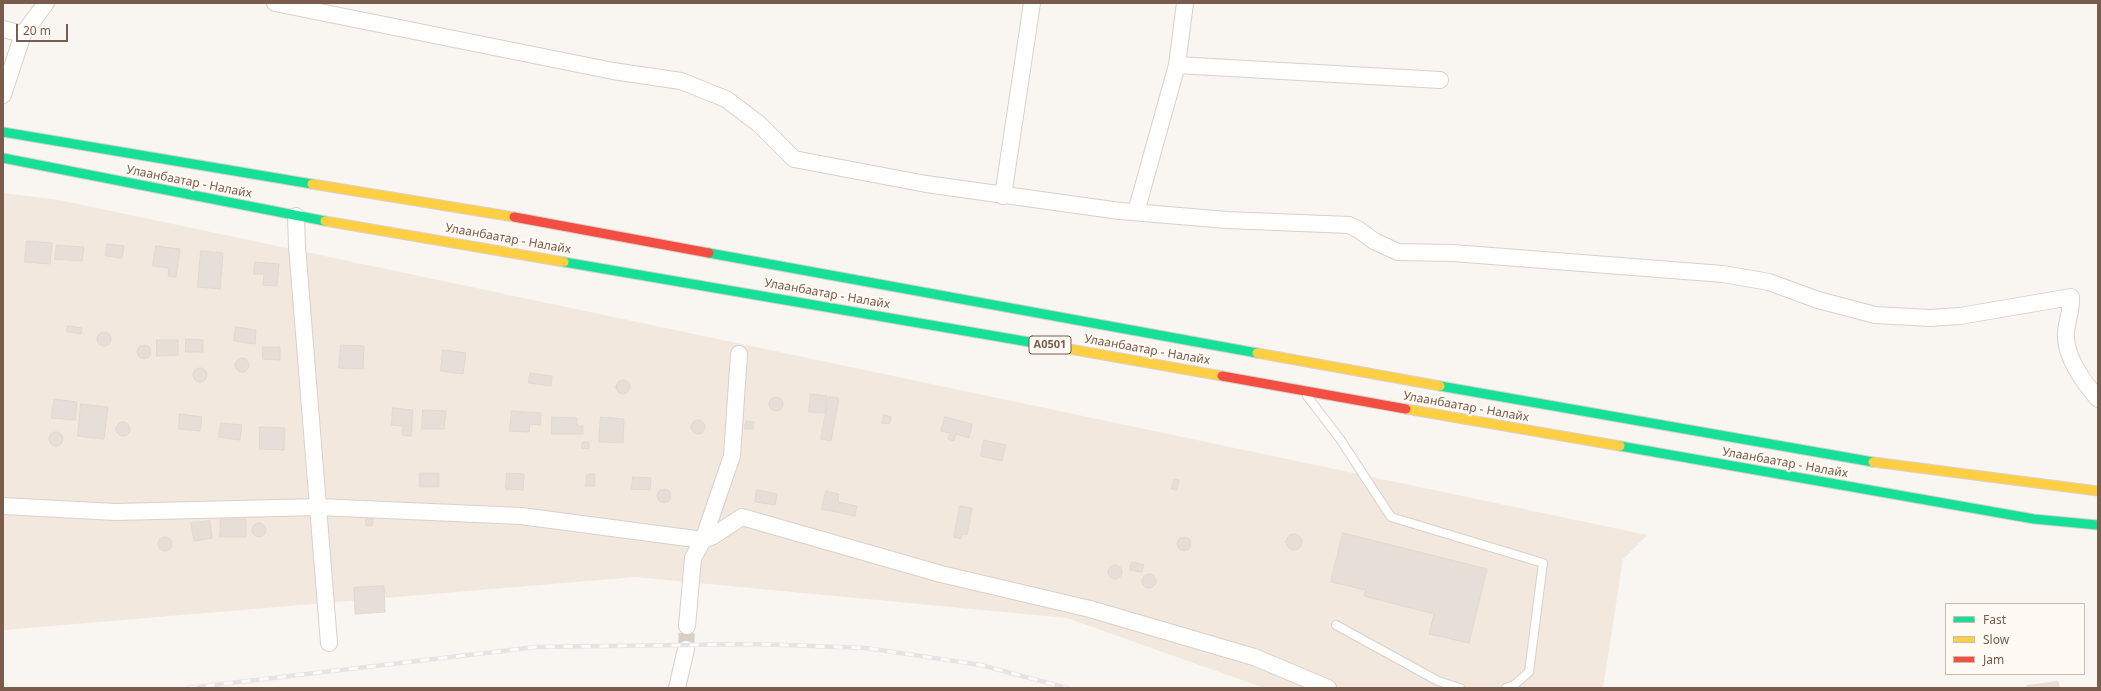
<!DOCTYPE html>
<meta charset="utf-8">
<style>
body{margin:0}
#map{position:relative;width:2101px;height:691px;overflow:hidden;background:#f9f5f0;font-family:"Noto Sans",sans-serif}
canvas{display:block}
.frame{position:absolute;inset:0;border:4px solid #7a5c4d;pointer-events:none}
.legend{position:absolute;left:1945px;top:603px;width:140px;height:72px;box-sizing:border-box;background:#fffaf3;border:1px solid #cabbb1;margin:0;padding:5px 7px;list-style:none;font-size:12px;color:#7a5c4d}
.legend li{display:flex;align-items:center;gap:8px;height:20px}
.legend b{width:20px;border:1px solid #cabbb1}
.scale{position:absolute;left:16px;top:24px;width:52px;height:18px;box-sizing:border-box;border:2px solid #7a5c4d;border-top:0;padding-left:5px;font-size:12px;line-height:14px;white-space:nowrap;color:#7a5c4d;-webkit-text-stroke:3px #fffaf3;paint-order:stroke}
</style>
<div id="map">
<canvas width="2101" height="691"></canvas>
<div class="frame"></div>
<ul class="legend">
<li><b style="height:5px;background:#16e098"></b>Fast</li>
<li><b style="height:5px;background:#ffcf43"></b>Slow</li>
<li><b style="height:5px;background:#f24e42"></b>Jam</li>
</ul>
<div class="scale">20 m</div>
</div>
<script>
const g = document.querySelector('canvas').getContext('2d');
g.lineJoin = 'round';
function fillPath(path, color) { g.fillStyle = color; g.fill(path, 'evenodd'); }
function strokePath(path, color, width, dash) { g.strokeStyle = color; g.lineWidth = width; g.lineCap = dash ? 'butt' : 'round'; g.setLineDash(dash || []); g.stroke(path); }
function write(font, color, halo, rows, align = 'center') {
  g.font = font + ' "Noto Sans",sans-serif'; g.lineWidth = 4; g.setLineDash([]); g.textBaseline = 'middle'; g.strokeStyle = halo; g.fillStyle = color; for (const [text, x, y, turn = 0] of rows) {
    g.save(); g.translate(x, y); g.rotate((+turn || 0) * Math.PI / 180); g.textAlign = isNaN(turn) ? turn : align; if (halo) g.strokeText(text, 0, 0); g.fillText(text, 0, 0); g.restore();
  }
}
fillPath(new Path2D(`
 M3,193l56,7 1588,335 -24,24 -20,129h-339l-197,-70 -432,-41 -632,53z`), '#f2e8de');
const building = new Path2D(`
 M27,241l25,2 -2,21 -25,-2z
 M107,244l17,2 -2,12 -16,-2z
 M57,245l27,2 -2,14 -27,-2z
 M156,246l24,3 -4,28 -8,-1 1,-8 -16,-2z
 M201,251l22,2 -3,36 -22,-2z
 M255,262l24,2 -2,22 -14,-1 1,-11h-10z
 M68,326l14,2 -1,6 -14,-2z
 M236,327l20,3 -1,14 -21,-3z
 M97 339a7 7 0 1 1 14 0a7 7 0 1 1-14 0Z
 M186,339l17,1v12h-17z
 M157,340h21v15l-21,1z
 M137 352a7 7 0 1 1 14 0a7 7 0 1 1-14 0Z
 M341,345l23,1 -1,23 -24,-1z
 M263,347h17v13l-17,-1z
 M443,350l23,3 -3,21 -22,-3z
 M235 365a7 7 0 1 1 14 0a7 7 0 1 1-14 0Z
 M193 375a7 7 0 1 1 14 0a7 7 0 1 1-14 0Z
 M530,373l22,3 -1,10 -22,-3z
 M616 387a7 7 0 1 1 14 0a7 7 0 1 1-14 0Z
 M811,394l16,2 -2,17 -16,-1z
 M829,397l10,1 -8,43 -10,-2z
 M769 404a7 7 0 1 1 14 0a7 7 0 1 1-14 0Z
 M54,399l23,3 -2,18 -23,-2z
 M81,404l27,3 -4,32 -26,-3z
 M393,408l20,2 -2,26 -9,-1 1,-9 -11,-1z
 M423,410l23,1 -2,18h-22z
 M512,411l29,2 -1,12 -10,-1 -1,8 -19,-1z
 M180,414l22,3 -2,14 -21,-2z
 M884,415l7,2 -2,7 -7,-1z
 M552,417l25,1v8h6v8h-31z
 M601,417l23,2 -1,24 -24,-1z
 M945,417l27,7 -3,14 -13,-4 -2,7 -6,-2 2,-6 -9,-2z
 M691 427a7 7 0 1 1 14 0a7 7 0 1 1-14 0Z
 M746,421l8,1 -1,7h-8z
 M116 429a7 7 0 1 1 14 0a7 7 0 1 1-14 0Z
 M221,423l21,2 -2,15 -21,-3z
 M260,427l25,1 -1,22 -24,-1z
 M49 439a7 7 0 1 1 14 0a7 7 0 1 1-14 0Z
 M984,440l22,5 -4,16 -21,-5z
 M583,442h6v7l-7,-1z
 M420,473h19v14h-19z
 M507,473l17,1 -1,16 -17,-1z
 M587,474h8v12h-9z
 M633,477l18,1 -1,12 -18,-1z
 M1174,479l5,1 -2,10 -5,-1z
 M657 496a7 7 0 1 1 14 0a7 7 0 1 1-14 0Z
 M757,490l20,4 -2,11 -20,-3z
 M826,491l13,3 -1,8 19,4 -2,10 -33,-7z
 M960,506l12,2 -5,27 -5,-1 -1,5 -7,-2z
 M221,519h25v18h-26z
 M366,519h7l-1,7 -6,-1z
 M210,521l2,17 -18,3 -3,-18z
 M252 530a7 7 0 1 1 14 0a7 7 0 1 1-14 0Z
 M1343,533l144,36 -18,74 -40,-9 5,-20 -70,-18 2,-6 -35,-8z
 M1286 542a8 8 0 1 1 16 0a8 8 0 1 1-16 0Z
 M1177 544a7 7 0 1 1 14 0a7 7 0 1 1-14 0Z
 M158 544a7 7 0 1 1 14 0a7 7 0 1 1-14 0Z
 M1132,562l12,3 -2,7 -12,-2z
 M1108 572a7 7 0 1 1 14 0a7 7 0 1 1-14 0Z
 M1142 581a7 7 0 1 1 14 0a7 7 0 1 1-14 0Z
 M384,586l1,26 -30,2 -1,-26z
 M2058,682l1,6h-31l-1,-2z`);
fillPath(building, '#e6ded7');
strokePath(building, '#e2d8d2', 1);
strokePath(new Path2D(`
 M686,649l1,-23`), '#d9cfc7', 16, [16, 8]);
const lane = new Path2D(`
 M1307,396l33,43 51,78 152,46 -14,109 -15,13 -8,3
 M1336,625l102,56 22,7`);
const street = new Path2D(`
 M275,3l338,68 68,10 45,18 33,25 35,35 132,25 194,27 107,9 122,5 10,5 15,11 24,11 55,1 270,21 46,8 49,18 57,15 55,3 30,-2 111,-19c1,12 -4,23 -5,35 -2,24 17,49 32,67
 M3,29l20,5
 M1177,65l263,15
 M3,95l20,-61 23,-31
 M1003,196l29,-193
 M1136,212l41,-147 8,-62
 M296,216l1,30 32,397
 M3,506l112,6 203,-5 203,9 182,24 10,-4 29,-19 199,57 149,35 164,48 74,31
 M687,626l6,-68 10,-18 29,-84 7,-102
 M677,688l9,-39`);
const fast = new Path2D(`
 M3,132l309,52
 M3,158l322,63
 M709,253l548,100
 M564,262l477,82
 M1440,386l433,76
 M1620,446l414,73 64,6`);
const slow = new Path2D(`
 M312,184l202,33
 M325,221l239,41
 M1041,344l181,32
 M1257,353l183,33
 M1406,409l214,37
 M1873,462l225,29`);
const jam = new Path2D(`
 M514,217l195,36
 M1222,376l184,33`);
strokePath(lane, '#d7d1cb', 10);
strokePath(street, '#d7d1cb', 18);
strokePath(fast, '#dad1cc', 11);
strokePath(slow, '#dad1cc', 11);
strokePath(jam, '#dad1cc', 11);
strokePath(lane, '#fefefd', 8);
strokePath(street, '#fefefd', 16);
strokePath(fast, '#16e098', 9);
strokePath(slow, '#ffcf43', 9);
strokePath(jam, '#f24e42', 9);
const rail = new Path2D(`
 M188,688l348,-41 220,-3 110,4 115,17 86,23`);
strokePath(rail, '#e6e3e7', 4.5);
strokePath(rail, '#fffaf3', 3, [9]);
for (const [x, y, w] of [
 [1050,345,42]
]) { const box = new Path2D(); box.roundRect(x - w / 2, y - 9, w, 18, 3); g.fillStyle = '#fffaf3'; g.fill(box); strokePath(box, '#7a5c4d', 1); }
write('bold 11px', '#7a5c4d', null, [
 ["A0501",1050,345]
]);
write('12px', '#7a5c4d', '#fffaf3', [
 ["Улаанбаатар - Налайх",189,182,11],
 ["Улаанбаатар - Налайх",508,239,10],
 ["Улаанбаатар - Налайх",827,294,10],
 ["Улаанбаатар - Налайх",1147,350,10],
 ["Улаанбаатар - Налайх",1466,407,10],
 ["Улаанбаатар - Налайх",1785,463,10]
]);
</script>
